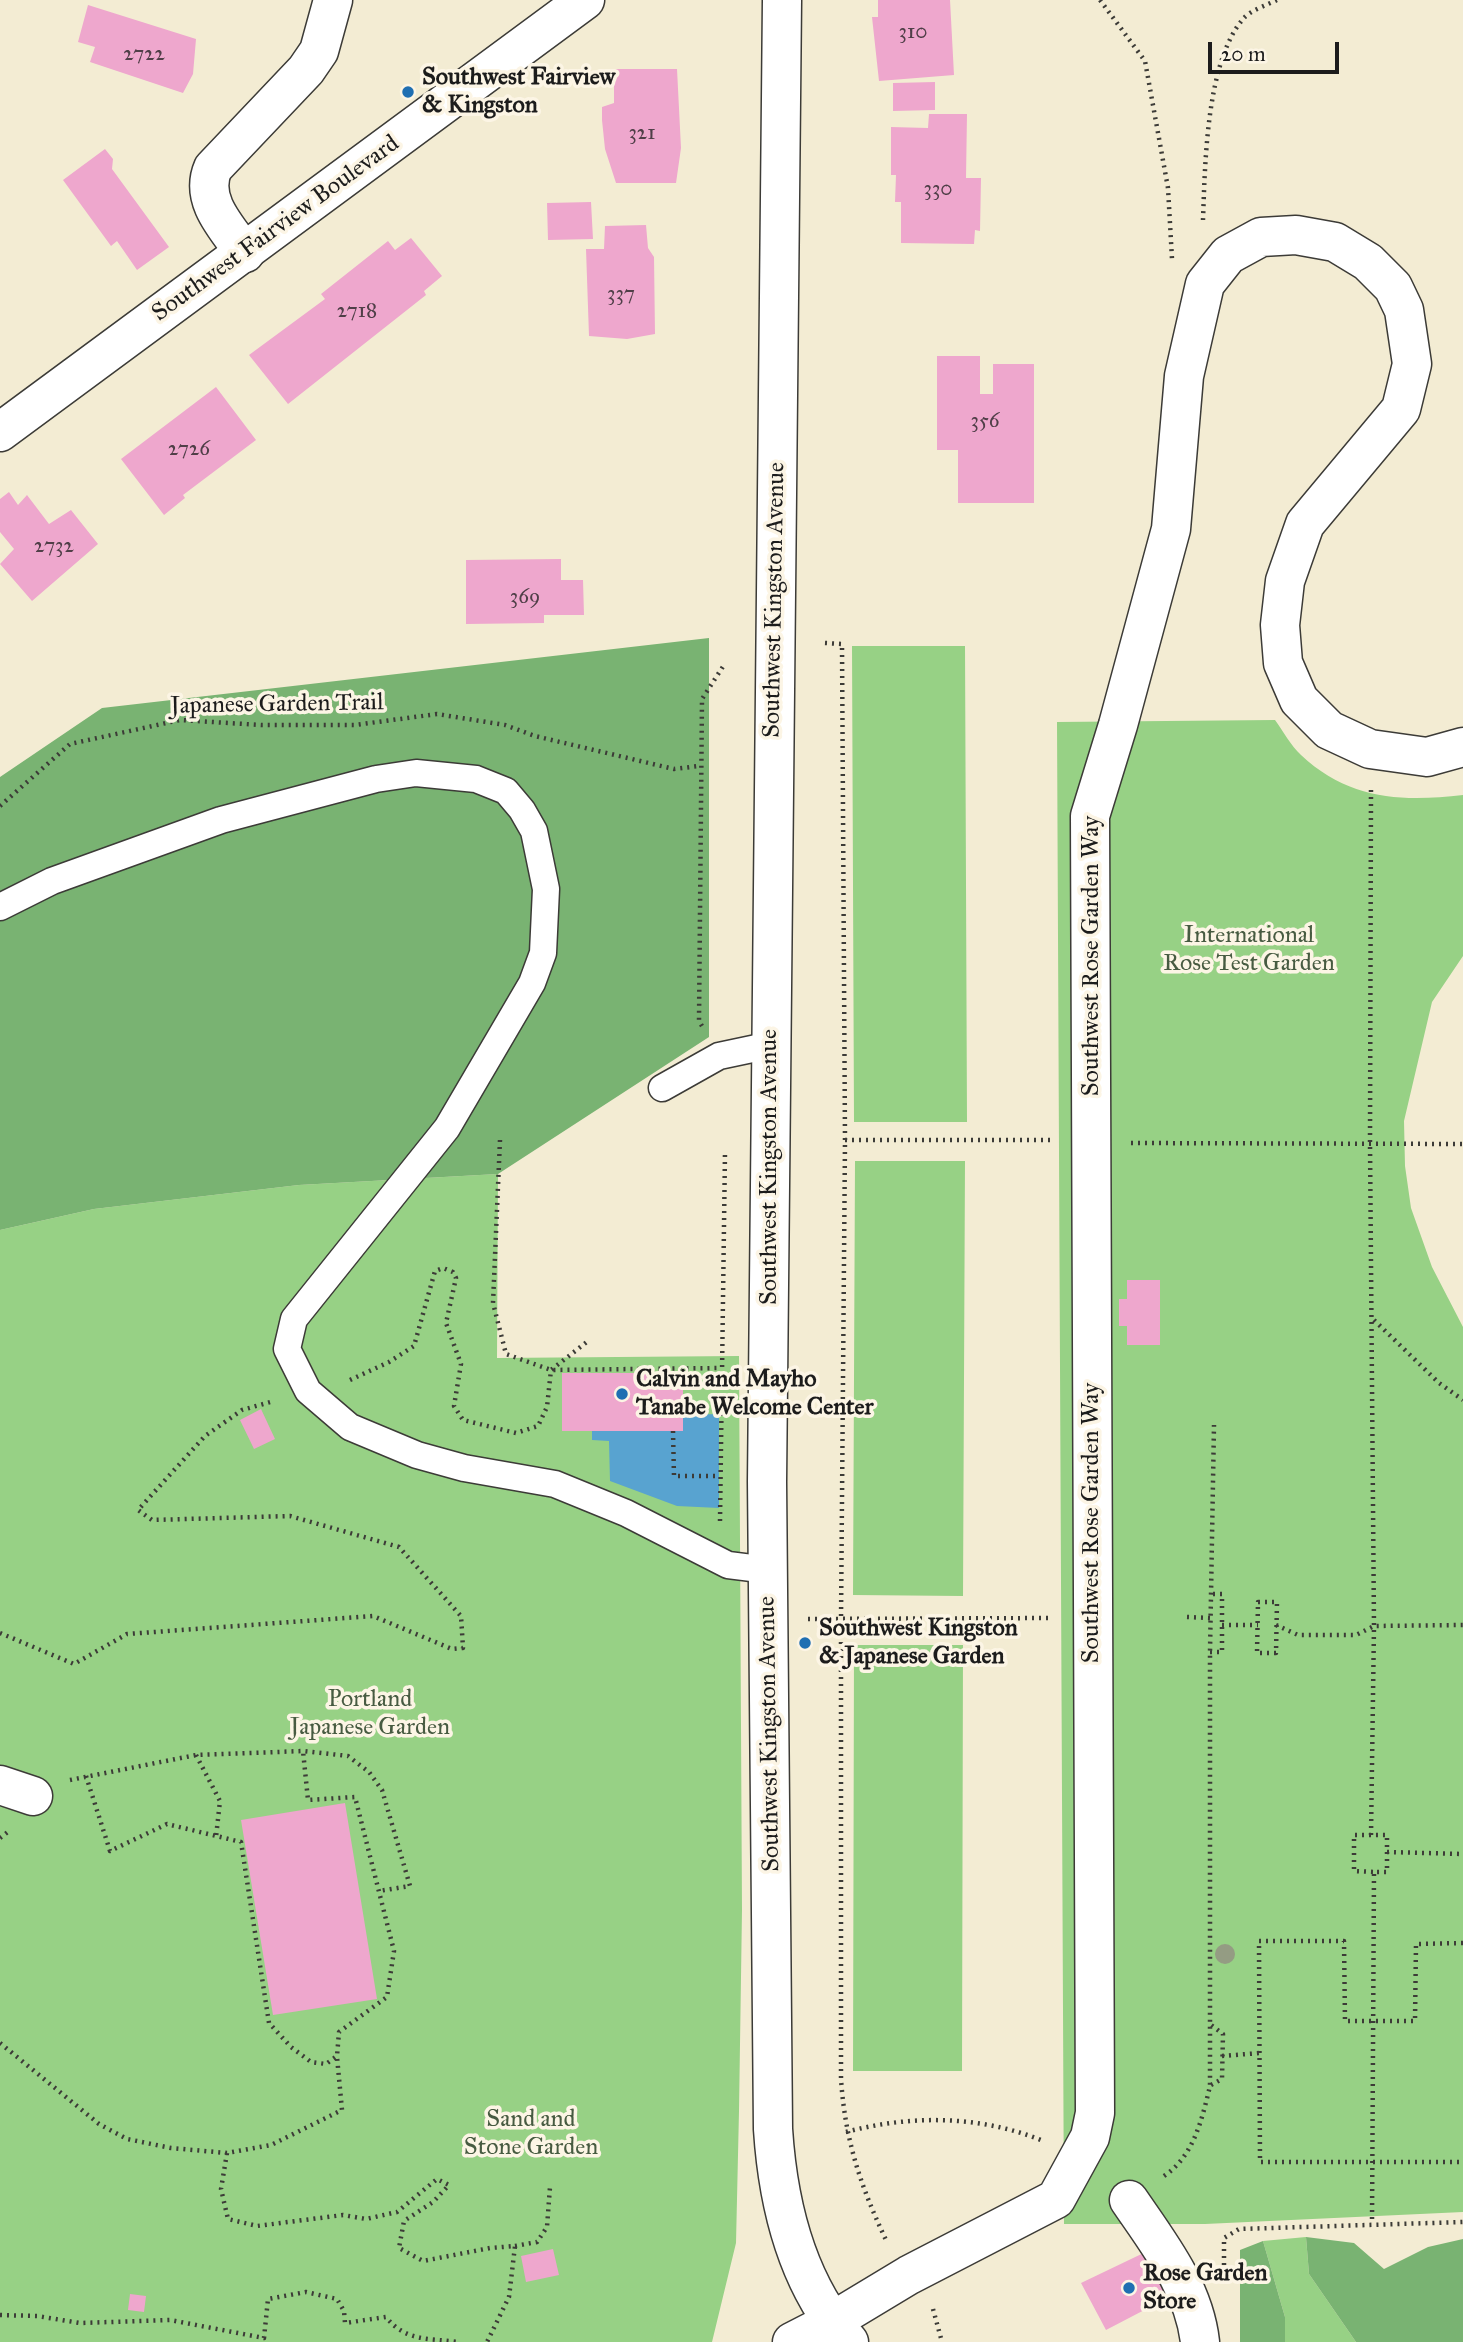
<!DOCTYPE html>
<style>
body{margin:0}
#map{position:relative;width:1463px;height:2342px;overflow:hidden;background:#f3ecd3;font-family:"IM FELL Great Primer",serif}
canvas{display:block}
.scale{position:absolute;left:1208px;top:42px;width:131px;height:32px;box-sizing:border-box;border:4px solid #1c1c1c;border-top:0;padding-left:9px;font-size:21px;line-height:24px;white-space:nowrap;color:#1c1c1c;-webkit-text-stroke:5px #fcf5e5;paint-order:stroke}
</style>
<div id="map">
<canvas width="1463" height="2342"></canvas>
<div class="scale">20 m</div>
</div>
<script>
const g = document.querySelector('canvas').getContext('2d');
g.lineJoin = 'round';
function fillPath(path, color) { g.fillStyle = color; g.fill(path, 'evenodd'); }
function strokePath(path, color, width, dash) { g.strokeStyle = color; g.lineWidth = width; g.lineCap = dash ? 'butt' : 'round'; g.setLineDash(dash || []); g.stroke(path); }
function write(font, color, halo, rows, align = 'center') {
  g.font = font + ' "IM FELL Great Primer",serif'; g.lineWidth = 7; g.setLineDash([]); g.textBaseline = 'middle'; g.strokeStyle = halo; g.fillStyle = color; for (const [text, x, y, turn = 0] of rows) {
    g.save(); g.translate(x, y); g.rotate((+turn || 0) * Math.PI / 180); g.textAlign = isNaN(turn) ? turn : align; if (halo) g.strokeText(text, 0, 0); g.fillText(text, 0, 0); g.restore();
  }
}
fillPath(new Path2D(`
 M852,646h113l2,476h-113z
 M1275,720c8,11 16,26 26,35 48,45 101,47 162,40v161l-31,46 -28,119 1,45 6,42 21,59 31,60v885l-258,12h-141l-7,-1502z
 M855,1161h110l-2,435 -110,-1z
 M498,1174l-1,184 242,-2 3,554 -3,201 -3,132 -24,99h-712v-1112l94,-21 205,-24z
 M854,1645h109l-1,426h-109z
 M1306,2237l3,37 47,68h-71v-25l-22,-76z`), '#97d185');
fillPath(new Path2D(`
 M709,638v399l-211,137 -199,11 -205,24 -94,21v-453l102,-69z
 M1306,2237l48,6 30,26 44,-22 35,-8v103h-107l-47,-68z
 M1263,2241l22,76v25h-45v-92z`), '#79b372');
fillPath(new Path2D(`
 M719,1414v94l-42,-2 -67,-25 -1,-40 -17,-1v-9h91v-16z`), '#58a3d0');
fillPath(new Path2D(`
 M878,0h72l4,75 -75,6 -7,-64h6z
 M88,5l108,34 -3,35 -10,19 -93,-31 5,-15 -17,-5z
 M614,69h63l4,79 -5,35h-60l-11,-34 -3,-29v-13l12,-4z
 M935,82v28l-42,1v-28z
 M929,114h38l-1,64h15l-1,53 -5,-1 -1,14 -73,-1v-41h-6l1,-27h-5v-48l37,1z
 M105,149l8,10 -1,10 57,78 -32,23 -20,-29 -6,5 -48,-66z
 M591,202l2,37 -45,1 -1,-37z
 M646,225l2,23 6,9 1,77 -28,5 -38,-3 -3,-87h18l1,-23z
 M411,238l31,38 -18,15 2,4 -138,109 -39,-49 76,-56 -4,-5 67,-53 7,9z
 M937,356h43v38h13v-30h41v139h-76v-53h-21z
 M216,387l40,53 -73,55 2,3 -21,17 -43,-56z
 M9,492l9,13 9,-10 22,29 22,-14 27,34 -66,57 -32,-37 14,-15 -14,-17v-33z
 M561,559v21h22l1,35h-40v8l-78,1v-64z
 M1127,1280h33v65h-33v-19h-8v-27h8z
 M562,1373h121v58h-121z
 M261,1409l14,30 -21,10 -14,-29z
 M345,1803l32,196 -104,16 -32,-195z
 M1154,2248l23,45 -71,37 -25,-47z
 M553,2249l6,26 -33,7 -5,-26z
 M130,2294l16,2 -2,16 -16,-2z`), '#eea7cd');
const service = new Path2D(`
 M0,907l52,-26 169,-61 155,-41 40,-6 60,6 30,12 16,19 12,21 12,58 -3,64 -11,30 -85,145 -153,191 -7,30 21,42 42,36 67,28 47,13 91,16 71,29 102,52 40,5
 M662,1088l57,-32 52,-11`);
const pedestrian = new Path2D(`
 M0,1785l33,11
 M1129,2200c30,44 65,88 71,142`);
const minor = new Path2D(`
 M245,253c-18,-25 -46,-53 -32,-85l93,-98 13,-19 14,-51
 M792,2342l39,-20`);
const tertiary = new Path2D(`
 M782,0l-15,1481 6,648c5,77 24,155 76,213
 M0,432l585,-432
 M831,2322l78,-47 147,-76 34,-62 5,-24 -5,-1297 28,-91 53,-196 13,-153 21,-92 23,-29 33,-18 35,-2 39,7 33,20 25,25 11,23 8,54 -11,45 -96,115 -20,57 -5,44 3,38 16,37 30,30 41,19 57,8 36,-10`);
strokePath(service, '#3c3b37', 29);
strokePath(pedestrian, '#3c3b37', 41);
strokePath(minor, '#3c3b37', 41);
strokePath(tertiary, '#3c3b37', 41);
strokePath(new Path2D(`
 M1100,0l45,61 23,127 4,71
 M1203,220c2,-54 3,-160 41,-202 7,-8 23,-13 33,-18
 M825,643l17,1 3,496 -4,480v459c4,60 19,106 45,161
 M1371,790l-1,353 4,483 -3,209h16v37h-13l-2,351
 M0,806l70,-62 110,-24 81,5h94l82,-11 68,11 30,11 139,33 25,-3
 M702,1026l-3,-5 3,-322 22,-34
 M500,1140l-7,163 13,51 45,16 170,-2
 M845,1140h206
 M1131,1143l332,1
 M1374,1320l65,63 24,17
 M350,1380l39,-18 25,-16 21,-75 8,-3 10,4 3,6 -10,45 15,41 -7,42 9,14 53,13 22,-7 9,-19 4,-37 37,-29
 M673,1431l1,45h45
 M720,1521l5,-369
 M1258,1602h19l-1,51h-19z
 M1187,1617l23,1
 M808,1619l243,-1
 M1222,1625h36
 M1276,1625l22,10h58l18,-9 89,-1
 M0,1633l74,31 53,-30 246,-18 79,33 11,-1 -2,-32 -62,-69 -109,-31 -138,4 -14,-10 67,-74 37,-26 32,-9
 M1210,1652h12v-58h-12
 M196,1755l24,46 -4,36
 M86,1776l24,75 57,-27 74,18 28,181 22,24 20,15 15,2 11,-8 2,-24 48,-35 7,-46 -39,-154 -47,3 -5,-49
 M70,1780l126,-25 107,-4 45,5 21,16 13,18 28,96 -31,5
 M1371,1835h-17v36l20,1
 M0,1838l9,-7
 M1387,1852l76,2
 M1463,1943l-47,1 -1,77h-70l-1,-80h-85l1,221h203
 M0,2043l99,81 28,15 44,9 56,5 44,-8 71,-35 -5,-53
 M1222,2056l38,-3
 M1211,2085l11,-6 1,-45 -12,-9
 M846,2132c64,-17 132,-17 195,8
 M227,2153l-6,36 7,30 29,7 86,-11 23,4 31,-7 40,-33 12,6 -16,17 -29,19 -5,27 24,13 67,-13 25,-2 -6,51 -22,45
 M1164,2176c30,-20 38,-57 46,-90v-434l4,-227
 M515,2246l22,-4 10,-15 3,-40
 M1224,2272v-34l15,-9 224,-7
 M933,2309l9,33
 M0,2315l37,1 43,7 90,-3 94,18 4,-39 38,-7 31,7 7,12 1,12 41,-6c20,25 43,21 72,25`), '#3c3b37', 4.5, [2, 5]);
strokePath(service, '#fff', 26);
strokePath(pedestrian, '#fff', 38);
strokePath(minor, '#fff', 38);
strokePath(tertiary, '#fff', 38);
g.fillStyle = '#949c83';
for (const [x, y] of [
 [1225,1954]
]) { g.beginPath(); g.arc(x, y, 10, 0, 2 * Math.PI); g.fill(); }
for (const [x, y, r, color] of [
 [408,92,7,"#1f6fb2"],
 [622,1394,7,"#1f6fb2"],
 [805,1643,7,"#1f6fb2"],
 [1129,2288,7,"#1f6fb2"]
]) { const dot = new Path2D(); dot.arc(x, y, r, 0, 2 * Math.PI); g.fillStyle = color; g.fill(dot); strokePath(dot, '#fcf5e5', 2.5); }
write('21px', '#503f48', null, [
 ["310",913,33],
 ["2722",144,55],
 ["321",642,134],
 ["330",938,190],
 ["337",621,295],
 ["2718",357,312],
 ["356",985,422],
 ["2726",189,450],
 ["2732",54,547],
 ["369",525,598]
]);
write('bold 24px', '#1c1c1c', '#fcf5e5', [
 ["Southwest Fairview",422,78],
 ["& Kingston",422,106],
 ["Calvin and Mayho",636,1380],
 ["Tanabe Welcome Center",636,1408],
 ["Southwest Kingston",819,1629],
 ["& Japanese Garden",819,1657],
 ["Rose Garden",1143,2274],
 ["Store",1143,2302]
], 'left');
write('24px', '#1c1c1c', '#fcf5e5', [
 ["Southwest Fairview Boulevard",276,229,-36],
 ["Southwest Kingston Avenue",775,600,-89],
 ["Japanese Garden Trail",277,705,-1],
 ["Southwest Rose Garden Way",1092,956,-90],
 ["Southwest Kingston Avenue",770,1167,-90],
 ["Southwest Rose Garden Way",1092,1523,-90],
 ["Southwest Kingston Avenue",770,1734,-91]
]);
write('24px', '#475b41', '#fcf5e5', [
 ["International",1249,936],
 ["Rose Test Garden",1249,964],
 ["Portland",370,1700],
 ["Japanese Garden",370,1728],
 ["Sand and",531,2120],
 ["Stone Garden",531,2148]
]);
</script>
